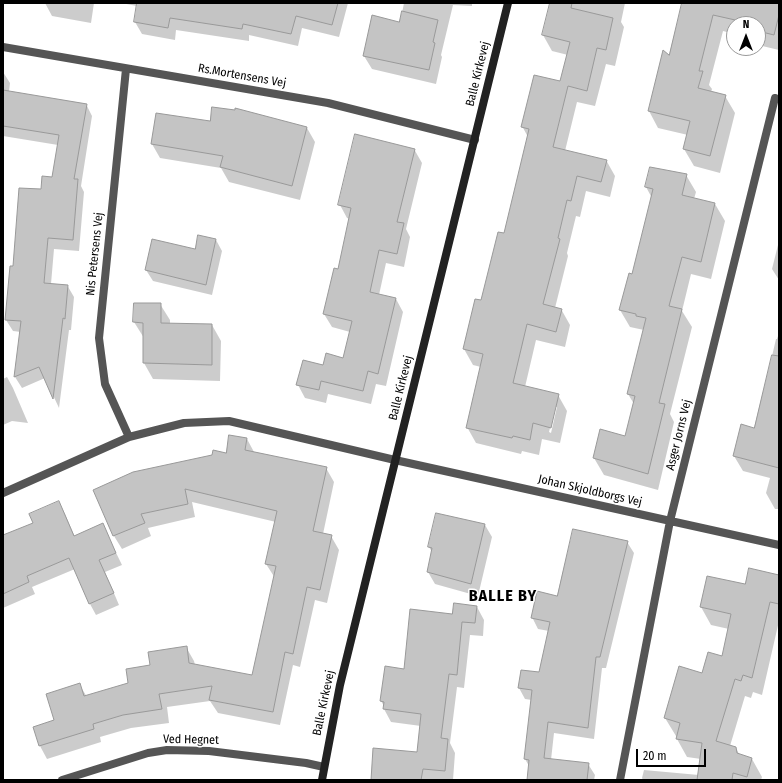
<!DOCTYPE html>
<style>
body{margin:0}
#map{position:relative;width:782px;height:783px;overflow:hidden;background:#fff;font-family:"Fira Sans Condensed",sans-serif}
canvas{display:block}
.frame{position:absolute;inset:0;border:4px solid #000;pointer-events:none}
.north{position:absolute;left:726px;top:16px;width:40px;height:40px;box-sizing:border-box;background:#fff;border:1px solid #999;border-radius:50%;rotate:0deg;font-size:11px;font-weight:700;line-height:16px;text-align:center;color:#000}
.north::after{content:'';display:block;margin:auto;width:14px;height:18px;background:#000;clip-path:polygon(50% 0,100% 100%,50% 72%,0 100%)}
.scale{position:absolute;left:636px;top:749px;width:70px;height:18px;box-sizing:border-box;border:2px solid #000;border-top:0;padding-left:5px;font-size:12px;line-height:14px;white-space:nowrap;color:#000;-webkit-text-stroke:3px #fff;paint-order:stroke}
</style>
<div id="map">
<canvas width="782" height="783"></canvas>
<div class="frame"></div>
<div class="north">N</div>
<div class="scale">20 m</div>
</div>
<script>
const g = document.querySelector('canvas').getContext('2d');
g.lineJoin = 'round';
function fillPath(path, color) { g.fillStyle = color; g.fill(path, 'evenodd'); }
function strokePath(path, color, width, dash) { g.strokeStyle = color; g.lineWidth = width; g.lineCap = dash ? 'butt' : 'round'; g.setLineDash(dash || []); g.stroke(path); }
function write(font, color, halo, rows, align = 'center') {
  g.font = font + ' "Fira Sans Condensed",sans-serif'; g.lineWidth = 3; g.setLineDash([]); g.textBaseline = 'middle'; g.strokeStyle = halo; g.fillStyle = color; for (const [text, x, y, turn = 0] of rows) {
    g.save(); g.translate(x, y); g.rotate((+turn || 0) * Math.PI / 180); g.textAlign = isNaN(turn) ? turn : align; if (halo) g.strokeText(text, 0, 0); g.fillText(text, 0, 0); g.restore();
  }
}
fillPath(new Path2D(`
 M45,3h49l-3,20 -39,-7z
 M121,3h227l-9,34 -37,-9 -4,18 -49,-11v6l-73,-11 -1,10 -33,-6 -7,-12 2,-16z
 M404,3h68v3l-19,-1 -12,50 1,2 -6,27 -64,-15 -8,-13 36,-33z
 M551,3h74l-4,19 3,5 -9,39 -9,-2 -11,42 -18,-4 -12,49 41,9 9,16 -5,21 -24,-6 -6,26 -4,-1 -9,37 1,3 -13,52 6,1 9,16 -5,22 -29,-7 -11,47 33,8 9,16 -7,32 -18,-4 -3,16 -17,-4 -1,3 -45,-11 -9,-16 14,-60 -8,-2 -9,-16 41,-115 23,-97 -6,-11 39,-44 7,-27 -16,-4 -9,-16zM555,407h2l-6,26 -2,-1z
 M683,3h96v47l-21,-5v-21h-24v10l-11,-3 -14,54 3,4 -1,3 14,4 10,17 -15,60 -26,-7 -10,-17 4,-14 -30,-7 -9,-17 20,-54z
 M3,72l7,11 -1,9 77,12 6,12 -11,70 3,6 -5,59 -25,-2 -3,35 16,1 7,12 -3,33h-2l-10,78 -14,-30 -23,10 -7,-11 6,-45 -8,-1 -7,-11 8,-53 39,-89 5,-33 -55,-9z
 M307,128l8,14 -15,58 -71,-18 -8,-14 -61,-10 -8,-14z
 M414,149l8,14 -16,66 4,8 -6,30 -18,-4 -7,32 17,4 7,13 -17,74 -10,-2 -5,20 -43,-10 -2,9 -21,-5 -7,-13 26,-19 19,-7 7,-27 -18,-5 -8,-13 14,-44 12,-51 -3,-1 -7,-13z
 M686,175l10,17 -2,7 21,5 10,17 -14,58 -20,-5 -9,37 10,16 -22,87 4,8 -16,68 -54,-15 -10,-17 32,-21 8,-33 -6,-10 16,-64 -14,-3 -10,-17 13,-35 19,-77 -6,-11z
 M216,240l6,11 -10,44 -59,-14 -7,-11 49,-20z
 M779,241v39l-7,-11z
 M160,304l10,16v4l42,1 9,16 -1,40 -67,-2 -9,-16v-25l-10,-16z
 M779,333v176h-4l-9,-16 4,-15 -27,-7 -9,-15 21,-27 21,-90h1z
 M7,377l6,11 15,35 -16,-2 -9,4v-46z
 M247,439l7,13 72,16 8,14 -11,52 8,2 8,14 -12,53 -12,-3 -15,67 -7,-2 -13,60 -62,-12 -8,-12 -43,6 2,16 -38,5 -31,9 1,5 -54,17 -7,-13 -6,-19 22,-7 23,-36 8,13 42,-13 22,-18 35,-19 8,14 1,4 58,11 22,-98 -9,-14 10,-42 -84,-20 3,15 -47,11 3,8 -29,13 -8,-13 -20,-46 133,-36z
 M59,502l6,12 10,23 27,-13 20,41 -17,7 14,33 -23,10 -6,-11 -15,-35 -43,18 3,7 -32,14v-72l31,-12z
 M485,525l7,12 -14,59 -43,-12 -7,-12 4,-20 -3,-5z
 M627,542l7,11 -28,115h-4l-8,71 -40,-6 -3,27 37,4 7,11 -1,5h-66l1,-14 -4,-7 7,-59 -7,-1 -6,-11 20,-15 10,-42 -11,-2 -6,-12z
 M779,576v45l-17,74 -9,-3 -2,6 -6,-2 -15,50 6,2 4,8 12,3 10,18 -1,3h-118l-1,-2 2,-8 55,5 2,-16 -14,-2 -10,-18 1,-3h-2l-11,-18 38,-44 20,-17 6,-28 -18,-4 -10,-18 45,-22z
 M477,607l7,13 -1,16 -13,-1 -6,53 -7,-1 -7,56 5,10 -2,27h-81l46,-27 3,-27 -30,-4 -7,-13v-3l-3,-5 23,-31 49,-55z`), '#0003');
const building = new Path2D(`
 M137,3h201l-6,22 -36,-9 -5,18 -48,-10 -1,5 -72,-11 -2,10 -34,-6z
 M550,3h22l-1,5 42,10 -7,32 -9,-2 -10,43 -19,-5 -15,61 54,13 -6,22 -24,-6 -6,25 -4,-1 -9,38 2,1 -17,65 19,5 -6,23 -29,-8 -14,59 46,11 -8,34 -18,-5 -3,17 -17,-4 -1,2 -46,-10 17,-74 -20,-5 12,-50 6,1 17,-68 6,1 25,-104 -8,-2 13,-52 26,6 10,-39 -28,-7z
 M682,3h97v12l-5,20 -16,-4v-7h-5l-40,-9 -14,56h4l-5,17 28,7 -16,61 -27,-7 7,-28 -42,-10 15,-61 6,5z
 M402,11l36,9 -5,22 2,1 -6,27 -66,-14 9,-41 27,7z
 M3,90l84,14 -13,75h4l-5,61 -25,-2 -4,45 24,2 -3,34 -2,-1 -10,81 -14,-32 -25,10 7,-56 -16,-1 5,-54h3l6,-78 22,1 1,-13 10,1 7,-42 -56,-9z
 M212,107l23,3v-2l72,19 -15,59 -72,-19 3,-11 -72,-12 5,-31 54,8z
 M355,134l60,15 -18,73 7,1 -7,31 -18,-4 -9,42 26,6 -18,76 -10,-3 -5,20 -42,-10 -2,9 -23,-5 7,-25 20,5 3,-12 17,5 9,-37 -29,-7 11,-46 4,1 13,-61 -13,-3z
 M650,167l37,7 -5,21 33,8 -14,59 -19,-5 -13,49 13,3 -23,94 6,1 -17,70 -55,-16 7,-29 25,7 10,-40 -8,-2 19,-76 -10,-2v-2l-17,-4 10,-37 3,1 21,-85 -8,-2z
 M198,235l18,4 -10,46 -61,-15 7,-31 43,10z
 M134,303h27v20l51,1v41l-69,-2v-40l-10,-1z
 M772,355l7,1v112l-46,-12 8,-32 13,4z
 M229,435l18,3 -2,12 82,17 -14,64 19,4 -12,55 -13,-3 -14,67 -8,-2 -12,60 -64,-12 3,-14 -53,8 3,15 -39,6 -30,9 1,5 -55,17 -6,-19 21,-7 -8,-26 34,-11 4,13 44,-13 -2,-14 24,-4 -2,-13 39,-6 2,17 63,12 24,-109 -11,-2 12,-53 -92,-22 3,15 -47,10 4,9 -32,13 -20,-46 40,-18 79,-17 1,-5 13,3z
 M59,501l15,35 29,-13 13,30 -17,7 15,33 -25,11 -20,-46 -42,18 2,6 -26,12v-59l30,-12 -4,-9z
 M436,513l49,11 -14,60 -44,-12 5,-24 -4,-1z
 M573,529l55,12 -28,116h-4l-8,71 -40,-6 -4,36 45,5 -2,17h-60l2,-20 -5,-1 8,-69 -14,-2 3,-18 18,2 11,-50 -19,-4 6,-27 20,5z
 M749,568l30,7v29l-9,-2 -18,76 -9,-3 -2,6 -6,-2 -19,62 20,6 1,6 15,5 -5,19 -14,-4 -1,7h-35l5,-37 -26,-4 4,-16 -16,-5 15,-52 23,7 6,-21 14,4 9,-42 -31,-7 7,-31 38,8z
 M454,603l23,3 -2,17 -13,-1 -5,53 -8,-1 -8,64 7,1 -3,32 -22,-2 -2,11h-50l2,-32 44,4 4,-38 -38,-5 1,-7 -4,-1 5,-35 19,3 6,-60 42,5z`);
fillPath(building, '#c4c4c4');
strokePath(building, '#999', 1);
strokePath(new Path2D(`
 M3,47l325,56 147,37
 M126,69l-27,269 6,46 24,53
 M3,493l126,-56 55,-14 45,-2 166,39 384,85
 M62,780l86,-27 19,-3 42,1 97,12 18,4
 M620,780l50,-259 105,-423`), '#555', 8);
strokePath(new Path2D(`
 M322,780l18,-95 168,-682`), '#222', 8);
write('12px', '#000', '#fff', [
 ["Balle Kirkevej",478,74,-76],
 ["Rs.Mortensens Vej",242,76,10],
 ["Nis Petersens Vej",95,254,-84],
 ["Balle Kirkevej",401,388,-76],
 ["Asger Jorns Vej",679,435,-76],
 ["Johan Skjoldborgs Vej",590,491,13],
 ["Balle Kirkevej",324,703,-78],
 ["Ved Hegnet",191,740,1]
]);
g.letterSpacing = '1px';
write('bold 16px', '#000', '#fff', [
 ["BALLE BY",503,597]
]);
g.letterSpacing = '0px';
</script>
